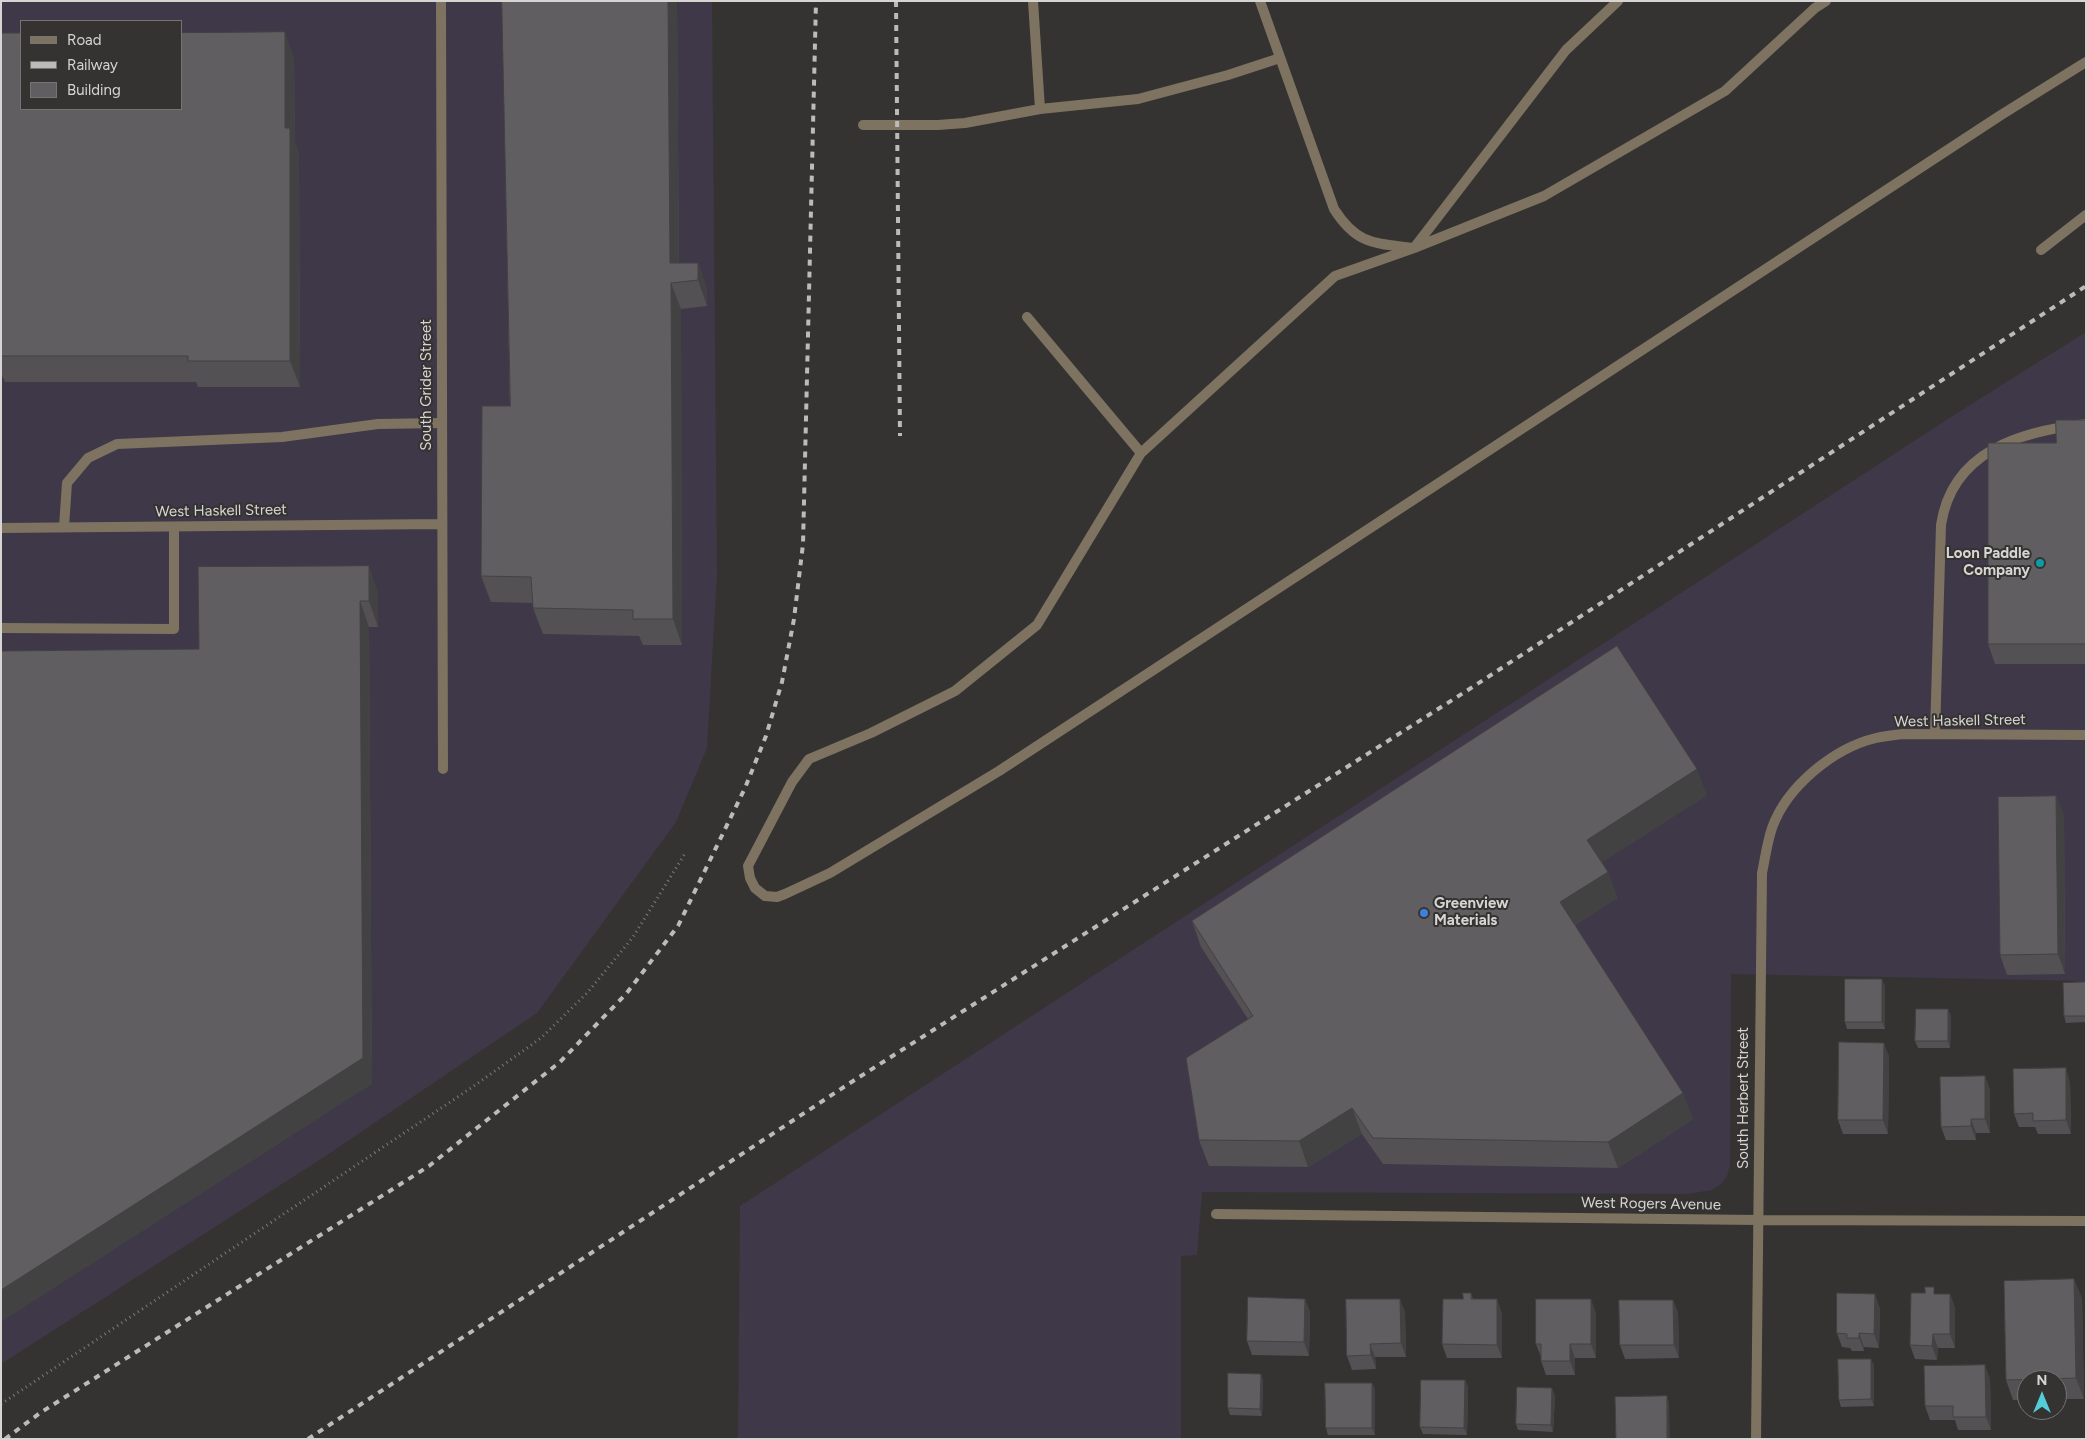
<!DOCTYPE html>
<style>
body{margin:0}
#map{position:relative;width:2087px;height:1440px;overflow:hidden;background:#353331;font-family:Figtree,sans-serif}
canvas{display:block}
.frame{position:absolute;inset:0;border:2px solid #d6d5d4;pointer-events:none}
.legend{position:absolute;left:20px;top:20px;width:162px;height:90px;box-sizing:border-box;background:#353331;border:1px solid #757472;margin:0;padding:6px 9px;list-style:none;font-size:15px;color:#d6d5d4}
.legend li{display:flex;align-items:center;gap:10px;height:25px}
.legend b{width:25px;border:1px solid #757472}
.north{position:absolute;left:2017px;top:1370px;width:50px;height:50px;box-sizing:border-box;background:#353331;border:1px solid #757472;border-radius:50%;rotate:0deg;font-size:14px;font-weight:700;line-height:20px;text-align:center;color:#d6d5d4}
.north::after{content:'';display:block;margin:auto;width:18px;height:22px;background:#52ccd6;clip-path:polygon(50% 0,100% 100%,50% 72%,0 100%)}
</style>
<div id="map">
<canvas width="2087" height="1440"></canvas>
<div class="frame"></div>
<ul class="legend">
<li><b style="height:6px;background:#7e7360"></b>Road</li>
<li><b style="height:6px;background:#bcbbba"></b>Railway</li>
<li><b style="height:14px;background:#605e60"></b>Building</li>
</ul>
<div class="north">N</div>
</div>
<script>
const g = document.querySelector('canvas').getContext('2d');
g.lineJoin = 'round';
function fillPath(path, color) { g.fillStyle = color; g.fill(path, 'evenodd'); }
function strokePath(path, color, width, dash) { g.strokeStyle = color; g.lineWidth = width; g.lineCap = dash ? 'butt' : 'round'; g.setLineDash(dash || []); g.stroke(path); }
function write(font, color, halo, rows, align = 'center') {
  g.font = font + ' Figtree,sans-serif'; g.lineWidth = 4; g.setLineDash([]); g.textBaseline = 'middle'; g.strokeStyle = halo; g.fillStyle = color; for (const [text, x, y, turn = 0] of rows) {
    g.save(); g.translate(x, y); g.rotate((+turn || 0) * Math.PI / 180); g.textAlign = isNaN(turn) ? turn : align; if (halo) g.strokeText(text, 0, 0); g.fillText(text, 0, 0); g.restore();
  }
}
fillPath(new Path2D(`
 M1,1h711l5,573 -10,174 -31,74 -139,191 -216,146 -320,205zM21,21h160v88h-160z
 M2086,332v649l-355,-7 -1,191 -3,11 -6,8 -9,6 -24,4 -486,-2 -5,63 -16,1v183h-443l2,-233 1211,-789z`), '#3e3848');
strokePath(new Path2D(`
 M1,1404l470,-316 70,-50 47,-46 45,-55 53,-85`), '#7d7b7a', 3, [1, 4]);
strokePath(new Path2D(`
 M1033,1l7,108
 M1260,1l74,208c23,36 40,34 80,39l152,-198 52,-49
 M1826,1l-11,7 -90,83 -181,105 -130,52 -79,28 -194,177 -104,172 -82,66 -84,42 -62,26 -17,23 -44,84 2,12 5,10 10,8 12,1 8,-3 45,-21 169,-102 1002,-656 85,-53
 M863,125h75l27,-2 75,-14 98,-10 90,-24 52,-17
 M2041,250l45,-35
 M1027,317l114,136
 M64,527l3,-44 21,-25 29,-14 165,-7 96,-13 64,-1
 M1,628l173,1v-102
 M1935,734l6,-209c11,-74 80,-94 145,-101`), '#7e7360', 10);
strokePath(new Path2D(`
 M441,1l2,768
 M1,528l441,-4
 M1216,1214l542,6 328,1
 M1756,1439l6,-566c3,-14 5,-30 10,-45 15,-42 62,-80 104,-90 9,-2 18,-3 27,-4l183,1`), '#7e7360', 10);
strokePath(new Path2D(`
 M896,1l4,435
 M5,1439l35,-26 389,-247 131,-104 66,-68 52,-68 67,-138 21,-52 16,-54 12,-63 9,-75 13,-543
 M308,1439l542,-356 618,-393 618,-404`), '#bcbbba', 4, [6, 6]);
fillPath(new Path2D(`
 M502,1h175l2,262h19l9,26v17l-26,3 1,336h-39l-4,-9 -96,-2 -10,-26v-5l-42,-1 -10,-26 29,-170z
 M1,33l293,25 1,84 4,12 1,233h-102l-2,-5h-191l-4,-9z
 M2086,420v244h-91l-7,-20z
 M378,592v35h-9l3,457 -173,-435z
 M1707,795l-105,67 6,10 9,26 -42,27 118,194 -75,49 -235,-4 -21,-30 -54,33 -99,-1 -10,-26 49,-121 -47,-72 -9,-26z
 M2056,796l8,20 1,158 -58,1 -7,-20z
 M2086,982v40l-20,1 -2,-7z
 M1885,986v43h-38l-2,-7z
 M1948,1009l3,7 -1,32h-32l-3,-7z
 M1889,1056l-1,78h-45l-5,-14z
 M1985,1076l5,14v43h-14v7h-30l-5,-13z
 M2070,1082l1,52h-33l-3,-7h-16l-5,-13z
 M2074,1279l8,20 2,100h-27v-19h-30v20h-14l-7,-20z
 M1471,1293l2,6 29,14v45h-55l-5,-14 21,-45z
 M1937,1294h13l5,14v40h-17l-1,12 -22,-1 -5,-14z
 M1305,1299l5,13 -1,44 -57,-1 -5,-14z
 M1673,1300l5,13 1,45 -54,1 -5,-14z
 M1880,1308l-1,40 -15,-1v4h-12l-2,-3 -8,-1 -5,-14z
 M1405,1312l1,45h-31l1,12 -24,1 -5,-14z
 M1596,1313v45h-21v17h-29l-5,-14v-4l-5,-13z
 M1874,1365v41l-33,1 -2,-7z
 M1261,1374l2,7 -1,35 -32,-1 -2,-7z
 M1990,1379l1,51h-33l-3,-10h-25l-5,-14z
 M1465,1380l3,7 -1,48 -44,-1 -3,-7z
 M1372,1383l3,7v45h-47l-2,-7z
 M1555,1395l-2,37 -35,-2 -2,-6z`), '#535153');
fillPath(new Path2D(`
 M668,1h9l2,281 -9,-19z
 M285,32l9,26 1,84 4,12 1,233 -10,-26 -5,-233z
 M698,263l9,26v17l-9,-26z
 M671,283l10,26 1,336 -9,-26z
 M369,566l9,26v35l-9,-26z
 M360,601l9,26 3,457 -371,238v-32z
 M1697,769l10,26 -110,71 -10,-26z
 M2056,796l8,20 1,158 -7,-20z
 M1608,872l9,26 -47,30 -10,-26z
 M1882,979l3,7v43l-3,-7z
 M1948,1009l3,7 -1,32 -2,-7z
 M1884,1043l5,13 -1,78 -5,-14z
 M2066,1068l4,14 1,52 -5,-14z
 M1985,1076l5,14v43l-5,-14z
 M1683,1093l10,26 -75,49 -10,-26z
 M1352,1108l10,26 -54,33 -9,-26z
 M1971,1119l5,14v7l-5,-14z
 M2074,1279l8,20 2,100 -8,-21z
 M1875,1294l5,14 -1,40 -5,-14z
 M1950,1294l5,14v40l-5,-14z
 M1305,1299l5,13 -1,44 -5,-14z
 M1400,1299l5,13 1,45 -5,-14z
 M1497,1299l5,14v45l-5,-13z
 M1591,1299l5,14v45l-5,-14z
 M1673,1300l5,13 1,45 -5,-13z
 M1859,1333l5,14v4l-5,-13z
 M1933,1334l5,14 -1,12 -5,-14z
 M1370,1344l5,13 1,12 -5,-14z
 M1570,1344l5,14v17l-5,-14z
 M1871,1359l3,6v41l-3,-7z
 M1985,1365l5,14 1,51 -5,-13z
 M1261,1374l2,7 -1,35 -2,-7z
 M1465,1380l3,7 -1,48 -3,-7z
 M1372,1383l3,7v45l-3,-7z
 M1552,1388l3,7 -2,37 -2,-7z
 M1667,1396l2,7 1,36h-3z`), '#434243');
const building = new Path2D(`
 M502,1h166l2,262h28v17l-27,3 2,336h-40v-9l-100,-2 -2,-31 -50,-1 1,-170h28z
 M285,32v96h5v233h-102v-5h-187v-323h20v76h160v-76z
 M2056,420h30v224h-98v-201h68z
 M369,566v35h-9l3,457 -362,232v-639l198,-2 -1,-82z
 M1617,646l80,123 -110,71 21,32 -48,30 123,191 -75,49 -235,-4 -21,-30 -53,33 -100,-1 -13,-82 67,-42 -61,-95z
 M2056,796l2,158 -58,1 -2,-158z
 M1845,979h37v43h-37z
 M2086,982v34h-22l-1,-33z
 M1916,1009h32v32h-33z
 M1839,1042l45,1 -1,77h-45z
 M2066,1068v52l-33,1v-8l-19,1 -1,-45z
 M1985,1076v43h-14v7l-30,1 -1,-50z
 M2074,1279l2,99 -70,2 -2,-99z
 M1925,1287h9v7h16v40h-17l-1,12 -22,-1 1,-52h14z
 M1463,1293h8v6h26v46l-55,-1 1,-45h20z
 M1837,1293l38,1 -1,40 -15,-1v5h-12v-4l-10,-1z
 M1248,1297l57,2 -1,43 -57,-1z
 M1346,1299h54l1,44 -31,1 1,11 -24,1z
 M1536,1299h55v45h-21v17h-29v-17h-5z
 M1619,1300h54l1,45h-54z
 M1838,1359h33v40l-32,1z
 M1985,1365l1,52h-33v-11h-28l-1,-40z
 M1228,1373l33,1 -1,35 -32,-1z
 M1421,1380h44l-1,48 -44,-1z
 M1325,1383h47v45h-46z
 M1517,1387l35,1 -1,37 -35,-1z
 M1667,1396v43h-51l-1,-42z`);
fillPath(building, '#605e60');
strokePath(building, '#434243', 1);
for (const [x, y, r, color] of [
 [2040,563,5,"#0f9aa8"],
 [1424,913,5,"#3f7fe0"]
]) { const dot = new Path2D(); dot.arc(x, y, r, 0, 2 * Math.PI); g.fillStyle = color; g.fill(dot); strokePath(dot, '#353331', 2); }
write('15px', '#d6d5d4', '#353331', [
 ["South Grider Street",427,385,-90],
 ["West Haskell Street",221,511,-1],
 ["West Haskell Street",1960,721,-1],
 ["South Herbert Street",1744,1098,-90],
 ["West Rogers Avenue",1651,1204,1]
]);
write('bold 15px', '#d6d5d4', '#353331', [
 ["Loon Paddle",2030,554],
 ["Company",2030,571],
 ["Greenview",1434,904,"left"],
 ["Materials",1434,921,"left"]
], 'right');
</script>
